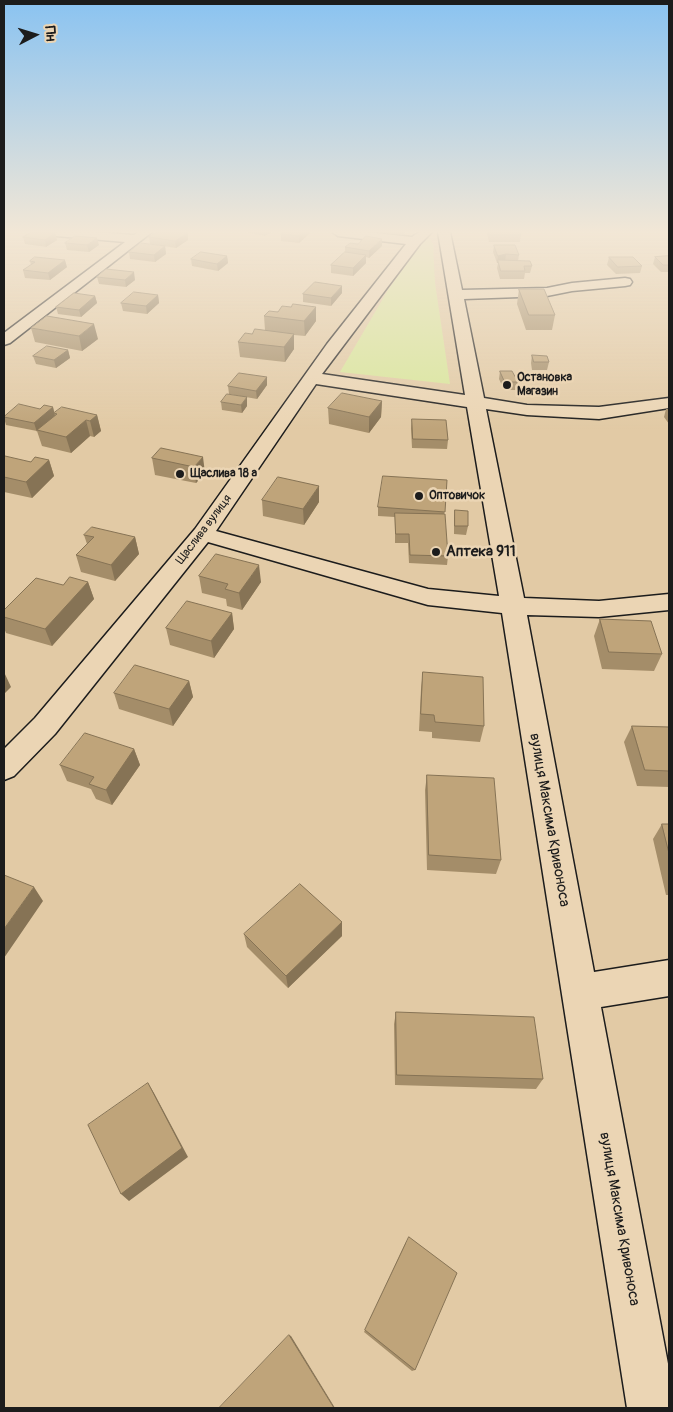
<!DOCTYPE html>
<meta charset="utf-8">
<style>
body{margin:0}
#map{position:relative;width:673px;height:1412px;overflow:hidden;background:#e2caa5;font-family:Pangolin,sans-serif}
canvas{display:block}
.frame{position:absolute;inset:0;border:5px solid #1c1c1c;pointer-events:none}
.north{position:absolute;left:10px;top:10px;width:50px;height:50px;-webkit-text-stroke:4px #ebd5b4;paint-order:stroke;rotate:85deg;font-size:14px;font-weight:700;line-height:20px;text-align:center;color:#1c1c1c}
.north::after{content:'';display:block;margin:auto;width:18px;height:22px;background:#1c1c1c;clip-path:polygon(50% 0,100% 100%,50% 72%,0 100%)}
</style>
<div id="map">
<canvas width="673" height="1412"></canvas>
<div class="frame"></div>
<div class="north">Пн</div>
</div>
<script>
const g = document.querySelector('canvas').getContext('2d');
g.lineJoin = 'round';
function fillPath(path, color) { g.fillStyle = color; g.fill(path, 'evenodd'); }
function strokePath(path, color, width, dash) { g.strokeStyle = color; g.lineWidth = width; g.lineCap = dash ? 'butt' : 'round'; g.setLineDash(dash || []); g.stroke(path); }
function write(font, color, halo, rows, align = 'center') {
  g.font = font + ' Pangolin,sans-serif'; g.lineWidth = 5; g.setLineDash([]); g.textBaseline = 'middle'; g.strokeStyle = halo; g.fillStyle = color; for (const [text, x, y, turn = 0] of rows) {
    g.save(); g.translate(x, y); g.rotate((+turn || 0) * Math.PI / 180); g.textAlign = isNaN(turn) ? turn : align; if (halo) g.strokeText(text, 0, 0); g.fillText(text, 0, 0); g.restore();
  }
}
fillPath(new Path2D(`
 M430,239l3,5 2,39 15,101 -110,-12 48,-82 36,-50z`), '#d8e79b');
const minor = new Path2D(`
 M50,232h45l39,3 4,-3h14l-142,111 -6,2v-12l121,-91 -69,-6z
 M332,232h35l45,5 7,-5h13l-12,12 -98,130 143,21 -27,-163h12l12,58 85,-2 25,-5 53,-5 5,1 2,3 -2,3 -5,1 -53,5 -25,5 -83,3 20,99 43,7 72,2 70,-9v10l-70,11 -72,-4 -41,-6 38,189 75,3 70,-7v16l-70,7 -72,-2 67,357 75,-12v36l-68,11 68,362v39h-42l-125,-795 -74,-8 -220,-63 -153,192 -41,42 -10,4v-31l31,-31 160,-189 132,-185 79,-100 -68,-8zM316,384l151,23 32,189 -71,-7 -212,-58z`);
strokePath(minor, '#1c1c1c', 3);
fillPath(minor, '#ebd5b4');
fillPath(new Path2D(`
 M246,232h26l-8,4z
 M384,232h22l-3,3 -19,-2z
 M487,232h32l2,3 -1,7h-31l-2,-8z
 M55,233l2,7 -11,7 -21,-3 -2,-7z
 M188,233v7l-12,8 -26,-4 -1,-7z
 M310,233l-11,10 -18,-2v-7z
 M65,243l34,2 -10,7 -22,-2z
 M358,244l24,2 -13,12 -3,-1v6l-13,13 -22,-3v-8l14,-13v-5z
 M494,245l25,10 -1,6 14,5 -2,7h-5l-1,6h-24l-3,-11 1,-5h-1l-4,-11z
 M165,246l1,8 -11,8 -25,-3 -1,-7z
 M227,256l1,7 -10,8 -26,-5 -1,-7z
 M669,256v16h-8l-8,-8 2,-7z
 M609,257l33,9 -2,7 -24,1 -9,-9z
 M30,261l37,6 -17,13 -25,-2 -2,-8 8,-5z
 M97,277l38,3 -9,7 -27,-3z
 M519,289l36,26 -3,15h-26l-9,-26z
 M342,293l-11,13 -28,-4v-8z
 M158,295l1,8 -12,11 -24,-3 -2,-8z
 M95,296l2,7 -16,14 -23,-3 -2,-7z
 M291,307h25v14l-11,15 -11,-1v14l-9,13 -45,-5 -2,-15 14,-8 13,-4 -1,-14z
 M31,328l67,11 -16,12 -47,-9z
 M68,350l2,8 -14,10 -20,-4 -3,-8z
 M532,355l17,7 -2,8h-15l-1,-7z
 M500,371l18,11 -2,8h-12l-5,-11z
 M267,377v8l-10,14 -28,-5 -1,-8z
 M382,401l-1,16 -12,16 -40,-9 -1,-16z
 M221,402l26,4 -5,7 -20,-3z
 M53,407l1,6 43,2 4,16 -7,6 -4,-1 -19,17 -29,-7 -5,-15 -31,-6 -2,-7v-2l36,-7z
 M666,409h3v15l-5,-7z
 M412,419l36,21 -1,9 -35,-1 -1,-20z
 M161,448l44,25 -9,10 -41,-8 -3,-17z
 M4,458l27,4 18,-2 5,16 -22,22 -28,-6z
 M447,480l-3,34 4,42 -1,9 -38,-2 -1,-20h-13v-26l-17,-1v-9z
 M262,500l57,2 -15,23 -41,-9z
 M455,510l13,16 -2,9 -12,-1v-15z
 M84,535l51,2 4,17 -24,27 -34,-9 -5,-17 11,-11z
 M199,576l62,6 -19,28 -15,-4 -1,-7 -24,-6z
 M88,582l6,17 -42,47 -46,-13 -2,-5v-18l59,-25z
 M232,613l2,16 -20,29 -44,-13 -4,-17z
 M600,619l62,35 -8,17 -52,-2 -8,-33z
 M423,672l61,54 -4,16 -48,-4v-6l-13,-1 2,-42z
 M189,681l4,16 -20,29 -54,-17 -5,-16z
 M632,726l37,1v60l-32,-1 -13,-44z
 M134,749l6,16 -28,40 -16,-6 -5,-10 -24,-8 -7,-16z
 M427,775l74,85 -5,14 -69,-4 -2,-80z
 M662,824h7v71h-3l-13,-56z
 M244,934l98,2 -54,52 -41,-41z
 M396,1012l147,67 -7,10 -141,-4 -1,-61z
 M406,1242l9,128 -3,1 -48,-39z`), '#a48d69');
fillPath(new Path2D(`
 M264,232h8l-8,4z
 M304,232h6v1l-11,10v-7z
 M55,233l2,7 -11,7 -1,-7z
 M188,233v7l-12,8 -1,-7z
 M97,238l2,7 -10,7 -2,-7z
 M382,239v7l-13,12v-7z
 M165,246l1,8 -11,8 -1,-7z
 M506,254l-1,8 -7,-2v3h-1l1,-7z
 M366,255v8l-13,13v-8z
 M227,256l1,7 -10,8 -1,-7z
 M65,260l2,7 -17,13 -2,-7z
 M134,272l1,8 -9,7 -1,-7z
 M342,286v7l-11,13v-8z
 M158,295l1,8 -12,11 -1,-8z
 M95,296l2,7 -16,14 -2,-7z
 M316,307v14l-11,15 -1,-15z
 M94,324l4,15 -16,12 -3,-15z
 M294,334v15l-9,13 -1,-15z
 M68,350l2,8 -14,10 -2,-8z
 M267,377v8l-10,14 -1,-8z
 M247,397v9l-5,7 -1,-8z
 M382,401l-1,16 -12,16v-16z
 M53,407l2,9 -18,14v2l-3,-9z
 M97,415l4,16 -7,6 -4,-16z
 M86,420l4,16 -19,17 -5,-16z
 M203,457l2,16 -9,10 -2,-16z
 M49,460l5,16 -22,22 -6,-16z
 M319,486v16l-15,23 -1,-16z
 M135,537l4,17 -24,27 -4,-16z
 M259,565l2,17 -19,28 -3,-17z
 M88,582l6,17 -42,47 -7,-17z
 M232,613l2,16 -20,29 -3,-17z
 M4,672l7,15 -7,7z
 M189,681l4,16 -20,29 -4,-17z
 M134,749l6,16 -28,40 -6,-15z
 M34,887l9,14 -39,57v-29z
 M342,922v14l-54,52 -2,-12z
 M148,1083l6,10 34,64 -59,44 -8,-7z
 M289,1335l2,1 44,72h-1z`), '#867355');
const building = new Path2D(`
 M32,232h10l13,1 -10,7 -22,-3z
 M157,232h23l8,1 -13,8 -26,-4z
 M284,232h20l-5,4 -18,-2z
 M489,232h30l2,3h-31z
 M75,236l22,2 -10,7 -22,-2z
 M366,236l16,3 -13,12 -24,-4 5,-4 8,1z
 M141,243l24,3 -11,9 -25,-3z
 M494,245h21l4,10 -13,-1 -8,2z
 M201,252l26,4 -10,8 -26,-5z
 M345,252l21,3 -13,13 -22,-3z
 M669,256v9h-6l-8,-8z
 M35,257l30,3 -17,13 -25,-3 12,-8 -5,-1z
 M609,257h24l9,9 -24,1z
 M498,260l32,1 2,5h-8l1,5h-24z
 M106,269l28,3 -9,8 -28,-3z
 M315,282l27,4 -11,12 -28,-4z
 M519,289h25l11,26h-26z
 M134,292l24,3 -12,11 -25,-3z
 M74,293l21,3 -16,14 -23,-3z
 M293,304l23,3 -12,14 -40,-5 5,-5 9,1 4,-6 9,1z
 M47,316l47,8 -15,12 -48,-8z
 M255,329l39,5 -10,13 -46,-5 7,-9 7,1z
 M47,346l21,4 -14,10 -21,-4z
 M532,355l15,1 2,6h-15z
 M500,371h12l6,11h-13z
 M239,373l28,4 -11,14 -28,-5z
 M342,393l40,8 -13,16 -41,-9z
 M227,394l20,3 -6,8 -20,-3z
 M19,404l21,5 4,-4 9,2 -19,16 -30,-6z
 M62,407l35,8 -7,6 -4,-1 -20,17 -29,-7 20,-16 -3,-1z
 M412,419l34,1 2,20 -35,-1z
 M161,448l42,9 -9,10 -42,-9z
 M5,456l26,6 4,-5 14,3 -23,22 -22,-5v-19z
 M383,476l64,4 -2,32 -67,-5z
 M278,477l41,9 -16,23 -41,-9z
 M455,510l13,1v15h-13z
 M395,513l50,1 3,42 -38,-1 -1,-21h-13z
 M92,527l43,10 -24,28 -35,-10 18,-18 -10,-2z
 M216,554l43,11 -20,28 -14,-4 3,-5 -29,-8z
 M70,577l18,5 -43,47 -41,-12v-7l32,-32 27,7z
 M187,601l45,12 -21,28 -45,-13z
 M600,619l51,2 11,33 -53,-2z
 M135,665l54,16 -20,28 -55,-16z
 M423,672l60,5 1,49 -49,-4 -1,-7 -13,-1z
 M632,726l37,1v44l-24,-1z
 M85,733l49,16 -28,41 -17,-6 5,-7 -34,-12z
 M427,775l67,3 7,82 -72,-5z
 M662,824h7v29z
 M4,875l30,12 -30,42z
 M300,884l42,38 -56,54 -42,-42z
 M396,1012l138,5 9,62 -146,-4z
 M148,1083l34,65 -61,46 -33,-69z
 M409,1237l48,36 -42,97 -50,-40z
 M289,1335l45,73h-115z`);
fillPath(building, '#bfa47a');
strokePath(building, '#867355', 1);
const sky = g.createLinearGradient(0, 0, 0, 429);
sky.addColorStop(0, '#8ac3f1');
sky.addColorStop(0.54, '#f2e7d6');
sky.addColorStop(1, '#f2e7d600');
g.fillStyle = sky;
g.fillRect(0, 0, 673, 429);
for (const [x, y, r, color] of [
 [507,385,5,"#1c1c1c"],
 [180,474,5,"#1c1c1c"],
 [419,496,5,"#1c1c1c"],
 [436,552,5,"#1c1c1c"]
]) { const dot = new Path2D(); dot.arc(x, y, r, 0, 2 * Math.PI); g.fillStyle = color; g.fill(dot); strokePath(dot, '#ebd5b4', 2); }
write('bold 12px', '#1c1c1c', '#ebd5b4', [
 ["Остановка",517,378],
 ["Магазин",517,392],
 ["Щаслива 18 а",190,474],
 ["Оптовичок",429,496]
], 'left');
write('12px', '#1c1c1c', '#ebd5b4', [
 ["Щаслива вулиця",204,530,-53]
]);
write('bold 15px', '#1c1c1c', '#ebd5b4', [
 ["Аптека 911",446,552]
], 'left');
write('15px', '#1c1c1c', '#ebd5b4', [
 ["вулиця Максима Кривоноса",549,820,80],
 ["вулиця Максима Кривоноса",619,1219,80]
]);
</script>
